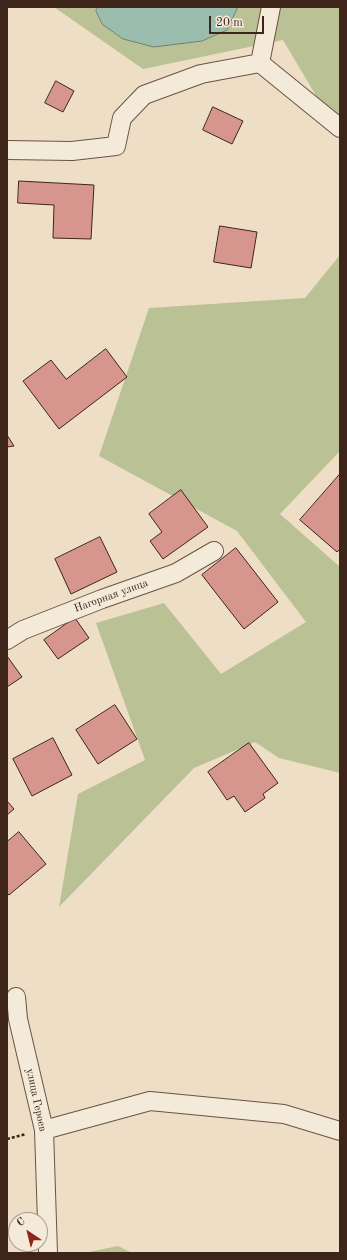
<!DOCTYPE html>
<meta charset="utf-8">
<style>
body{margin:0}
#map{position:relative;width:347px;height:1260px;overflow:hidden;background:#eedec5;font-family:"Old Standard TT",serif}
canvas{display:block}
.frame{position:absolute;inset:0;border:8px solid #3d251a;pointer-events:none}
.north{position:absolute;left:8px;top:1212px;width:40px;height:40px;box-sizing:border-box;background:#f4ead9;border:1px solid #ab9b8d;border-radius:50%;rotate:325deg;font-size:11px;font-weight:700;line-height:16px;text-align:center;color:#3d251a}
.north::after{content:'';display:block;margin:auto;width:14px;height:18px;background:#8f2418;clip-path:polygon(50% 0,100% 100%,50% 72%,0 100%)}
.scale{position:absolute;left:209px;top:16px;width:55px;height:18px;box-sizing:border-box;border:2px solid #3d251a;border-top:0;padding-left:5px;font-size:12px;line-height:14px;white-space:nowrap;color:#3d251a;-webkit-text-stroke:3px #f4ead9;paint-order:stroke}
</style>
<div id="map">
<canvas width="347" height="1260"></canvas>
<div class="frame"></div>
<div class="north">С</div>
<div class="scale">20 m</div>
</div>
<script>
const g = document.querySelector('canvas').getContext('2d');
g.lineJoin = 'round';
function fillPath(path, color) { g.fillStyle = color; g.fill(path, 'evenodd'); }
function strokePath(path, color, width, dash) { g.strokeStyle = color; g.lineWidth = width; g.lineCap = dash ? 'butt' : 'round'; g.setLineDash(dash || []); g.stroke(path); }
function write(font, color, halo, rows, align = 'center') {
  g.font = font + ' "Old Standard TT",serif'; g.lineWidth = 3; g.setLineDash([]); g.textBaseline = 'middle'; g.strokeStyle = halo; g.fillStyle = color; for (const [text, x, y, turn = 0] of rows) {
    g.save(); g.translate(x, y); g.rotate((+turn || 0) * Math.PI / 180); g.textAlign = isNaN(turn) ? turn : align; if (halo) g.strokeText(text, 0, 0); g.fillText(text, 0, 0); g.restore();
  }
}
fillPath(new Path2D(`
 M54,7h44l-2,4 6,13 21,15 79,2 25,-11 10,-21v-2h103v129l-57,-96 -140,29z
 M340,255v196l-60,63 60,53v206l-61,-15 -24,-16 -61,26 -135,139 19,-113 67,-34 -49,-137 68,-20 57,71 85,-52 -69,-91 -138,-75 50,-148 156,-10z
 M118,1246l14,7h-48z`), '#bac194');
const water = new Path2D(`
 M98,7h139v2l-10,21 -25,11 -48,6 -31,-8 -21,-15 -6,-13z`);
fillPath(water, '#9bbdae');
strokePath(water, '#758073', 1);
const building = new Path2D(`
 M56,81l18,10 -11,21 -18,-9z
 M213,107l30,14 -11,23 -29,-14z
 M19,181l75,4 -3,54 -38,-1 1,-33 -36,-2z
 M220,226l37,6 -6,36 -37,-6z
 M106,349l21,28 -68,52 -36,-48 28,-21 15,19z
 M7,435l7,11 -7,1z
 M340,474v75l-3,3 -37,-32z
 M181,490l27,37 -45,32 -13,-18 12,-9 -13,-18z
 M100,537l17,35 -46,22 -16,-35z
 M236,548l42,54 -34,27 -42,-54z
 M75,618l14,20 -31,21 -14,-19z
 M7,656l15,21 -15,10z
 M115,705l22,34 -39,25 -22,-34z
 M53,738l19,37 -40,21 -19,-37z
 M249,743l29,40 -15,11 2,4 -20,14 -11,-16 -7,4 -19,-28z
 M7,801l7,8 -7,6z
 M19,832l27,32 -37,31 -2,-2v-51z`);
fillPath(building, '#d6968d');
strokePath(building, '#3d251a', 1);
const minor = new Path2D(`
 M260,63l80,65
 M260,63l11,-56
 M7,150l65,1 44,-5 6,-28 22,-23 57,-21 59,-11
 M7,640l16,-10 79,-31 74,-26 38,-22
 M16,997l2,22 26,111 4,123
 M44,1130l106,-29 134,13 56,17`);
strokePath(minor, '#695345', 20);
strokePath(new Path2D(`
 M7,1139l19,-5`), '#3d251a', 2.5, [3, 2]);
strokePath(minor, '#f4ead9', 18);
write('11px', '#3d251a', '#f4ead9', [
 ["Нагорная улица",111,596,-20],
 ["улица Героев",36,1100,78]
]);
</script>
